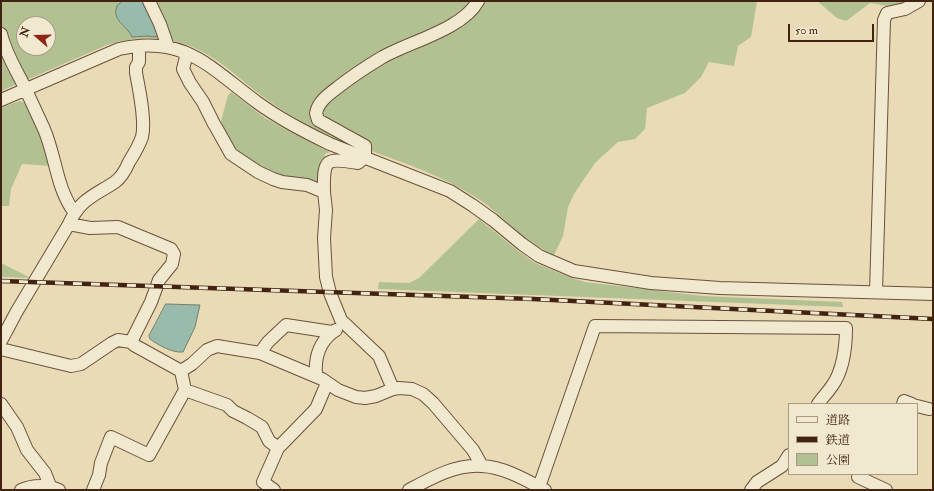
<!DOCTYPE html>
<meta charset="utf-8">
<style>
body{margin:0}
#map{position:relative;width:934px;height:491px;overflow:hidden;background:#e9dbb6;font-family:"IM FELL Double Pica","Noto Serif JP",serif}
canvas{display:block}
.frame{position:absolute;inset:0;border:2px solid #422210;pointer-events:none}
.legend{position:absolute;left:788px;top:403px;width:130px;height:72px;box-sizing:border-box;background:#f1e8d0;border:1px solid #ab9983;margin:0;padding:5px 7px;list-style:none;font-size:12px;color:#422210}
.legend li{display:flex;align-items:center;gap:8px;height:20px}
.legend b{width:20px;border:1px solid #ab9983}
.north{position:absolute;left:16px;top:16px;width:40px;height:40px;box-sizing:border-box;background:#f1e8d0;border:1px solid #ab9983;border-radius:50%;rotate:290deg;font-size:11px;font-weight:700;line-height:16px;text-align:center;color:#422210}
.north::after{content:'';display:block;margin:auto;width:14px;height:18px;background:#8f2418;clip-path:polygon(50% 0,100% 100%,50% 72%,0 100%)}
.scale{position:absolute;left:788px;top:24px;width:86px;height:18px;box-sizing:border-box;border:2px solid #422210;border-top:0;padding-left:5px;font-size:12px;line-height:14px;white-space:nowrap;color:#422210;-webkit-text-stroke:3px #f1e8d0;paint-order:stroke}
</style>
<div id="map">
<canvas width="934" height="491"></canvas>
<div class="frame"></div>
<ul class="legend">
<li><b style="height:5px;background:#f1e8d0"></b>道路</li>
<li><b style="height:5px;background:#422210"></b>鉄道</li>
<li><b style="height:11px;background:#b2c191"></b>公園</li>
</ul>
<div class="north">N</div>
<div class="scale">50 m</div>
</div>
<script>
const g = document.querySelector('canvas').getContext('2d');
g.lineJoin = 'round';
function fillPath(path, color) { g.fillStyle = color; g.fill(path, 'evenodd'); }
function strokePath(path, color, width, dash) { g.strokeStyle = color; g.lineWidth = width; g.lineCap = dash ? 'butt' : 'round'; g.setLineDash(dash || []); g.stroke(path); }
fillPath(new Path2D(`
 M1,1h122l-3,2 -3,17 13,11 2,6 15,-1 11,1 -13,-36h612l-6,36 -13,9 -4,20 -25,-4 -8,15 -16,16 -38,15 -2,21 -10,10 -17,3 -23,21 -21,31 -6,13 -5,29 -9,19c-29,-12 -51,-40 -77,-57 -34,-22 -73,-35 -111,-49 -12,-4 -25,-7 -37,-13 -22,-11 -47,-25 -67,-40 -24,-18 -46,-41 -75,-51 -27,-9 -53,-9 -80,0l-106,46zM24,24h24v24h-24z
 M817,1h95l-19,6 -23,-4 -24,18 -9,-3z
 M231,92l34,26 45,24 20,10 -5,2 -5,32 -37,-8 -16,-5 -34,-21 -11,-23 -1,-8 7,-26z
 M19,101l11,3 22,62 -30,-2 -11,25 -2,17h-8v-98z
 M479,219l38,31 18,13 37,15 13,4 118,14 139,6 1,5 -465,-18 1,-7 30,1 10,-5z
 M1,263l30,15 -30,-1z`), '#b2c191');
const water = new Path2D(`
 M123,1h22l15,35 -2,1 -11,-1 -15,1c-5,-12 -21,-16 -15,-31z
 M166,304l34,1 -5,22 -12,25c-11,1 -25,-7 -33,-13l-1,-3z`);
fillPath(water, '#98bbab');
strokePath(water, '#767e6d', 1);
const minor = new Path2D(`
 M149,1l11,23 8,23
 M1,34c5,21 16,37 25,56 6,13 12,26 18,39 12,28 12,58 30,83
 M187,53l-4,16 7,14 13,19 11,22 3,5 14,25 27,18 15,7 9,3 25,3 17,7 2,18 -2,28 2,39 4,16 11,27 38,36 14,33
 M1,100l118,-51c66,-15 91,19 139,54 22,16 47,29 72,41l120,47 22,14 21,15 29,24 17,12 35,15 77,12 69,5 213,6
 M324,192c-1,-35 3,-34 34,-29l7,-6v-11l-47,-26 -2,-7c2,-11 13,-19 21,-25 14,-11 29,-21 44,-30 27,-16 81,-28 97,-57
 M69,224l21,4 28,-1 53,22 3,5 -2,10 -13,16 -8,22 -20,40
 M876,292l8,-272 3,-7 18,-4 14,-8
 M1,341l16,-30 52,-87c11,-25 25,-28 46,-42 7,-5 11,-13 14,-20 5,-8 10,-16 13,-25 4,-16 -3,-48 -6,-64v-6l3,-5v-16
 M1,349l70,17 10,-2 31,-21 6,-3 13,2 3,3 47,26 4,19 42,15 6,6 14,7 15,9 7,14 9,7
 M260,353l8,-11 18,-17 46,7
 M181,371l11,-7 15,-14 10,-4 43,7 62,26 16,11 18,7 9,1 11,-2 17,-7 6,-1 13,1 11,5 10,9 40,47 9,16
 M317,376c-2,-4 -1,-8 -1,-12 1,-14 8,-27 20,-34
 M1,404l16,23 10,23 18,23 5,13
 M903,404l1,-3 8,3
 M917,406l12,3
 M861,474l-3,3 28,13
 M539,487l56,-161 251,2c0,18 -3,43 -14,58 -4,6 -10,12 -14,18
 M21,490c12,-5 26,-5 38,0
 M93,490l6,-15 2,-12 10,-26 38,18 36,-65
 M274,490l-11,-8 15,-34 38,-39 11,-26
 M409,490c22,-12 47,-26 73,-24 22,1 44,14 63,24
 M751,490l6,-8 25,-16 7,-11`);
strokePath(minor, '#6c503a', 14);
strokePath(minor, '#f1e8d0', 12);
const rail = new Path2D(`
 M1,281l532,18 400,20`);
strokePath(rail, '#422210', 4.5);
strokePath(rail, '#f1e8d0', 3, [9]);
</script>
